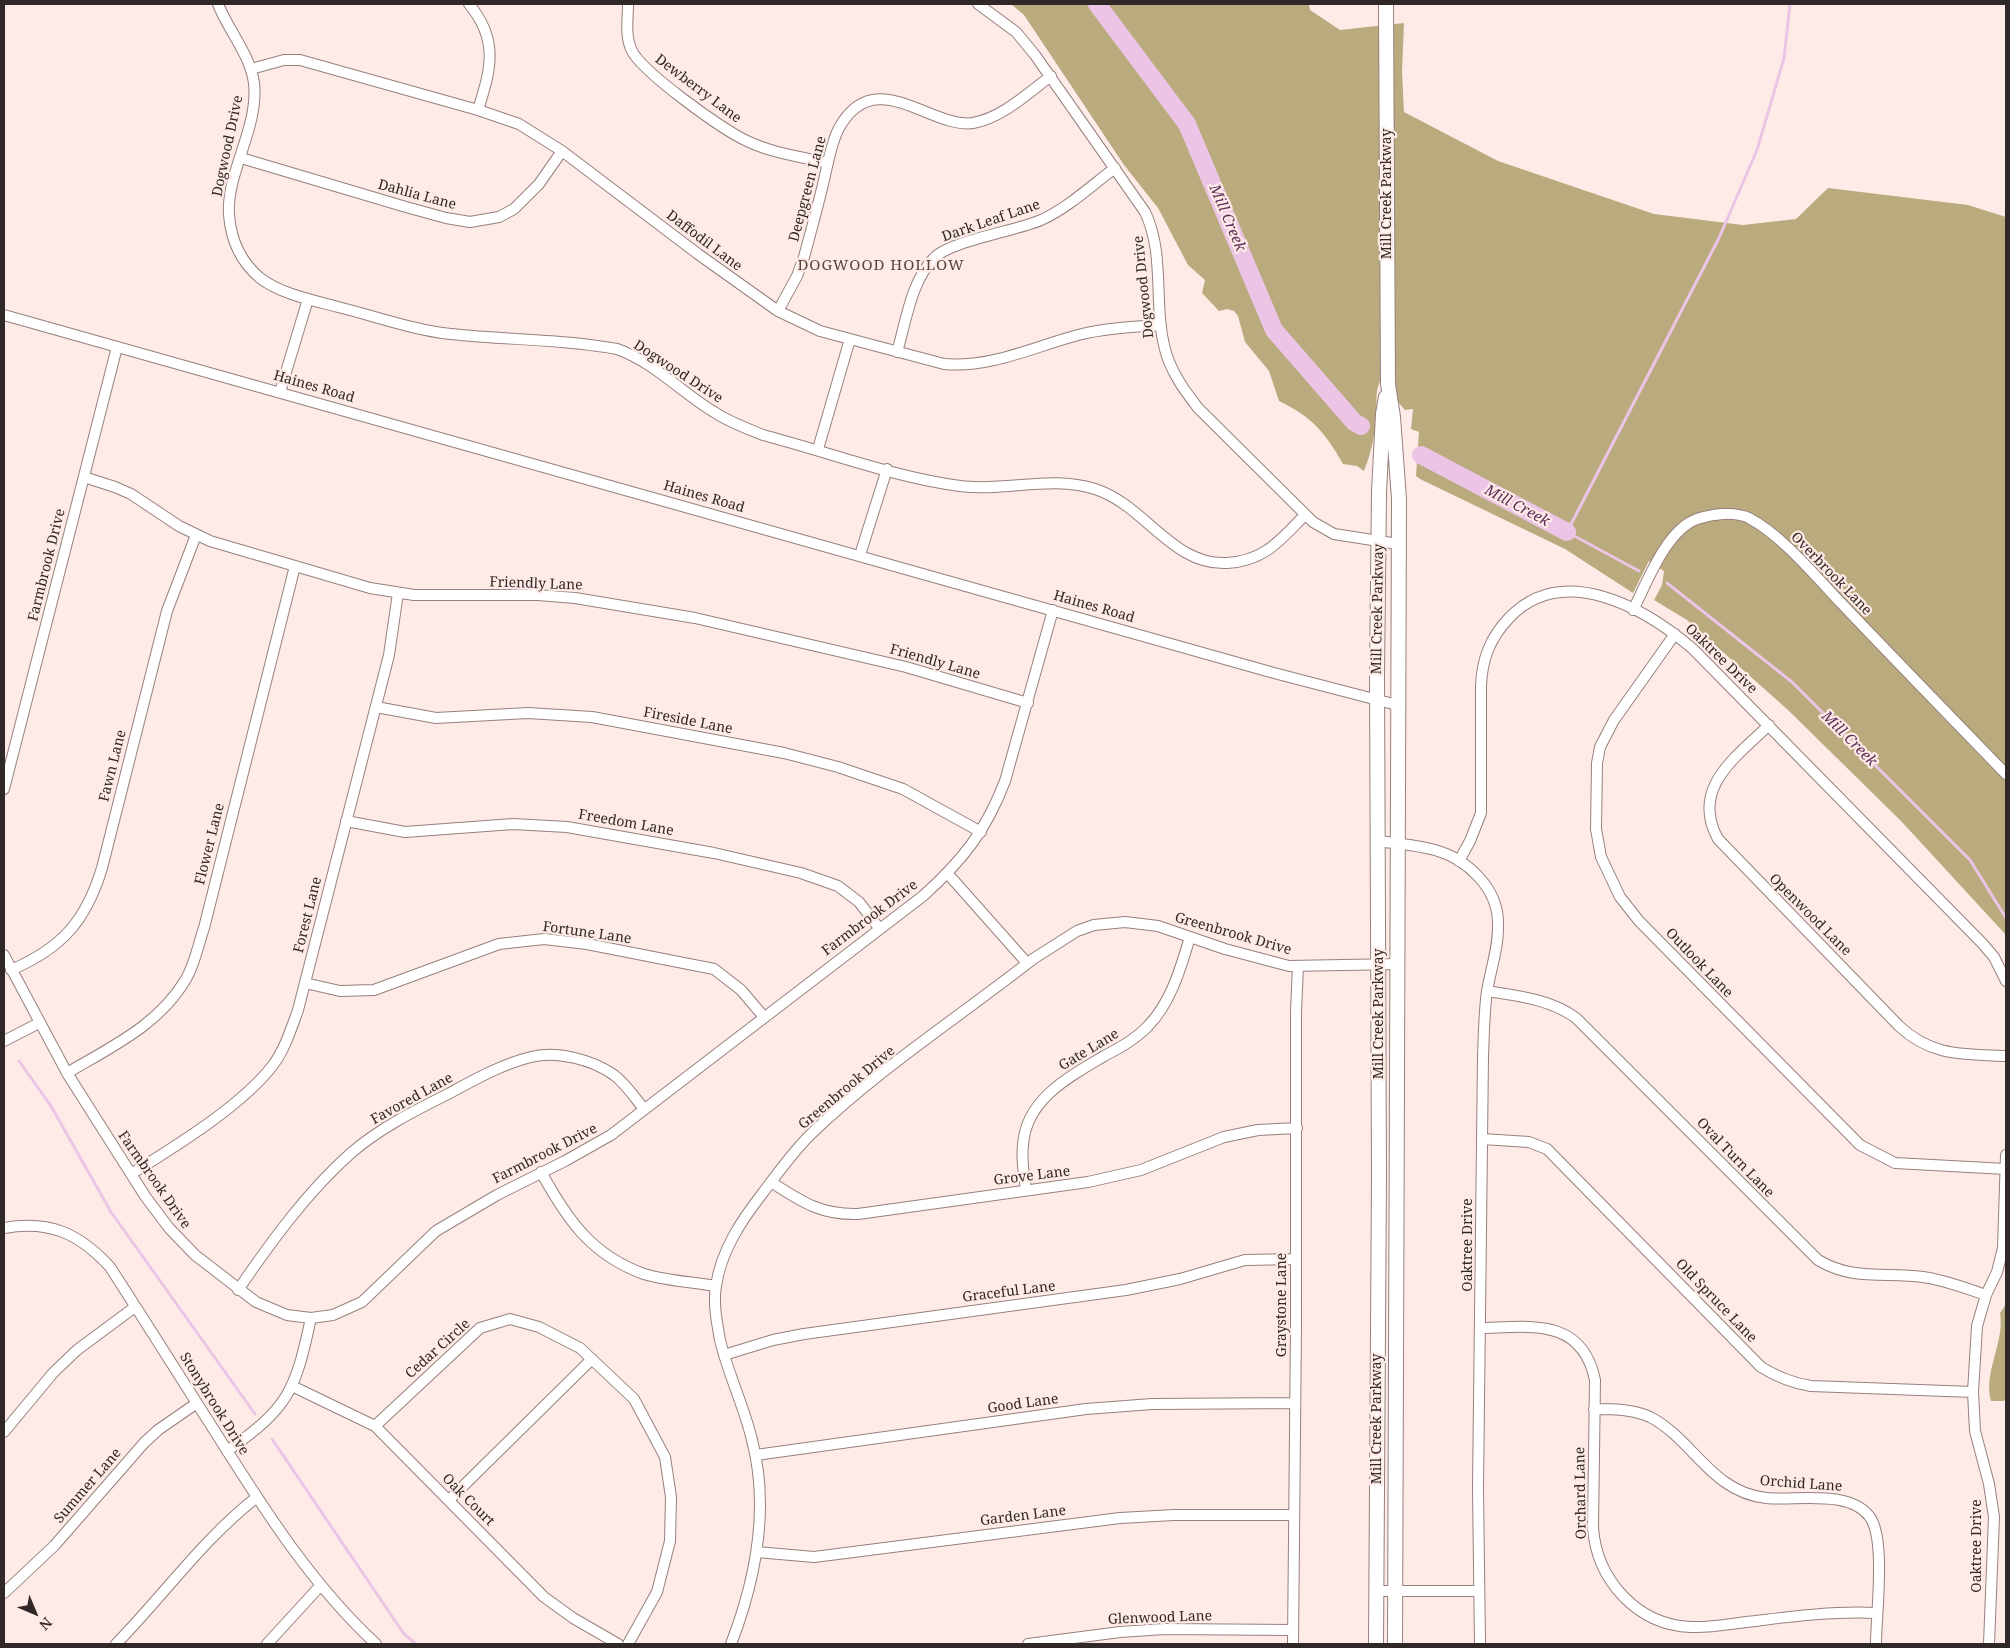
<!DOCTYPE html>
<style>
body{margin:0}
#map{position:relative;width:2010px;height:1648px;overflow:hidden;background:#feebe7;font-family:"Noto Serif",serif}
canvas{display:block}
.frame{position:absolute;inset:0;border:5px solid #302826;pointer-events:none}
.north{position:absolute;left:10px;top:1588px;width:50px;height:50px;-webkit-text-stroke:4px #feebe7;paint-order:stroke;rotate:135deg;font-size:14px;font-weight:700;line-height:20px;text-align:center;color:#302826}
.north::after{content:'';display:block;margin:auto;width:18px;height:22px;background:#302826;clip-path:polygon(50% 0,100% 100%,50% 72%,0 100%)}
</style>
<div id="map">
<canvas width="2010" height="1648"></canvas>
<div class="frame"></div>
<div class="north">N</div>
</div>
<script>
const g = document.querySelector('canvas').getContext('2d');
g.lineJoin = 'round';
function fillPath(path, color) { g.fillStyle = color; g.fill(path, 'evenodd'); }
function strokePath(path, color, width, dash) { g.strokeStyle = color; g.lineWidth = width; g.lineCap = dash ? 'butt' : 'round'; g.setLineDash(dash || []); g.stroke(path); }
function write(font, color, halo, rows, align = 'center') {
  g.font = font + ' "Noto Serif",serif'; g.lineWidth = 4.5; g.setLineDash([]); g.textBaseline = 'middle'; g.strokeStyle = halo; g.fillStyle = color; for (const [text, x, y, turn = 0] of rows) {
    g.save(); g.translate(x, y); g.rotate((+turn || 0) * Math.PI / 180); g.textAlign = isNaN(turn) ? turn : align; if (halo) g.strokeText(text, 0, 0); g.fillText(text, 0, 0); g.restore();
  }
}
fillPath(new Path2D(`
 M1011,4h298l1,6 30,20 64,-7 -2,49 2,40 94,49 156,53 89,11 53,-6 32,-31 140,17 38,12v718l-105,-114 -113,-111 -101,-90 -33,-20 8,-15 2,-14 -15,-10 -16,32 -68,-44 -145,-70 -4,-3 3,-44 -8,-3 2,-20 -8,1 -7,-8 -13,-30c-12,20 -7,24 -9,45 -1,19 -5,36 -12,54l-7,-5 -14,-2c-18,-32 -31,-47 -64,-63l-10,-30 -24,-29 -7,-26 -4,-5 -7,-2 -8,2 -17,-18 3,-13 -17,-15 -30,-57 -34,-43 -100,-150z
 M2006,1304v93l-2,4h-13c-8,-29 14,-59 9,-88z`), '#baab7e');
strokePath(new Path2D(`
 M1639,571l-72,-39 152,-294 38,-88 27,-92 6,-54
 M1667,583l125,99 178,178 36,58
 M19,1061l32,45 60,106 144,202
 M272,1439l132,195 12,10`), '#ecc4e6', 3);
strokePath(new Path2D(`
 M1097,4l90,120 87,206 80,92 7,4
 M1421,455l146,77`), '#ecc4e6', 18);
const minor = new Path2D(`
 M218,4c10,26 32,50 36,79 5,45 -28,90 -25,132 2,25 12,47 31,63 21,16 52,22 78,29 37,9 75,23 113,27 55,6 112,5 166,15 37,13 64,43 97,63 15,10 32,16 49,23 65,17 130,42 197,51 45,6 91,-11 135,3 50,16 77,77 132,74 38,-2 53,-23 78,-48
 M469,4c30,36 22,65 9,106
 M628,4c0,15 -3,31 3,45 9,22 92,81 116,92 25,12 54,16 81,22
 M978,4l38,28 19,23 110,157c22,46 6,99 23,147 7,19 18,33 30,49l115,114 21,12 64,10
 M251,69l33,-9h16l178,50 41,14 43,27 136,103 80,57 42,20 124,33c47,4 89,-17 134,-29 27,-7 55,-8 83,-10
 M241,158l165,49 40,11 24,4 29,-5 15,-8 25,-25 23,-33
 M778,311l19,-35 7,-19c7,-26 14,-51 20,-77 4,-17 7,-37 15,-52 36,-65 91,1 134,-5 29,-5 55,-30 78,-47
 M4,315l1270,358 123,32
 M897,352c9,-30 14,-71 37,-94 16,-17 82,-27 107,-38 27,-12 51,-35 74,-52
 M280,392l28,-93
 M818,449l32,-110
 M84,477l31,10 16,7 48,32 31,15 160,47 44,7h124l37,3 120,20 211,49 122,36
 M860,555l27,-86
 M1633,610c14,-27 33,-80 64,-91 15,-5 37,-8 52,-1 34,18 67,59 94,87 54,57 109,113 163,169
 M1675,634l-61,86 -14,27 -3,16 -1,66 5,28 19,40 19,24 221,224 35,18 111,6
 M376,707l60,11 92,-5 64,4 192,36 54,14 65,22 78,43
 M1769,725c-33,32 -79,63 -51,114l181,187c33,31 65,28 107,30
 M4,789l113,-442
 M346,821l59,11 108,-8 54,3 147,26 87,20 37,13 21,16 20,26
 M1379,841c19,3 38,4 56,9 32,9 63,38 63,73 1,23 -7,45 -11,68 -3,21 -3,43 -4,65l-5,432 2,156
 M1459,861l11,-20 11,-28v-127c1,-27 9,-48 28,-68 54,-57 136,-10 184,31l289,294 12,14 12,24
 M948,874l79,89
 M4,955l63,118 78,123 24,32 26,27 61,47 31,13 24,3 22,-3 29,-13 74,-71 61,-36 68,-34 46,-26 312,-239c39,-35 63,-65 82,-115l48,-171
 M11,970c51,-22 75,-49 91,-102l65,-257 29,-76
 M305,983l35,8 34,-1 125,-46 45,-5 43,5 127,25 27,21 23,27
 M1487,991c31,5 63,8 89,27l242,242c35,21 67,12 105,17 22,3 42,11 63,18
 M4,1041l35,-18
 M67,1073c44,-26 92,-48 119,-94 9,-15 12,-34 18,-51l91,-362
 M1482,1139l47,3 18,7 214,218c16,10 31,16 50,19l162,6
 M541,1172c26,47 50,83 103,102 23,7 49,8 72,12
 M131,1174c42,-26 112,-69 142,-109 12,-16 18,-36 25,-55l91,-355 9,-62
 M771,1182c31,20 50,33 87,32l230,-32 53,-12 83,-33 34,-7 39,-2
 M1026,1190c-2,-15 -5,-30 -3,-45 3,-46 46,-68 81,-89 16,-8 32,-17 44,-30 23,-23 33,-59 42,-89
 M4,1228c45,-8 75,5 106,39 35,54 69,108 104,163 48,76 96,153 162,214
 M238,1290c33,-48 69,-98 113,-137 29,-25 63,-42 97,-59 26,-14 54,-30 83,-37 25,-7 62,3 83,18 12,9 21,23 30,34
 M1481,1328c49,-1 101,-11 114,52l-2,148c4,52 44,97 98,99 21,1 43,-4 64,-6 40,-5 81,-10 121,-8
 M724,1355l49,-15 31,-6 322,-44 54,-11 65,-19 51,-1
 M292,1386l83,40 169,171 29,21 45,26
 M1594,1409c18,0 39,0 56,8 43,22 61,75 116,81 31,3 83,-9 104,19 16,23 6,98 6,127
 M375,1426l105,-98 30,-9 29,8 41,21 54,51 31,58 6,40 -1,44 -13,51 -29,52
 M4,1432l49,-59 24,-23 58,-43
 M227,1451c62,-44 68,-59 84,-133
 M756,1455l330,-46 66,-5 143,-1
 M449,1500l143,-141
 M757,1552l57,5 306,-39 54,-3h120
 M1376,1591h102
 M4,1593l50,-47 90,-103 14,-13 39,-27
 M116,1644c48,-49 87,-105 141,-147
 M267,1644l54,-59
 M731,1644c25,-65 39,-135 21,-204 -8,-34 -24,-66 -32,-100 -3,-17 -7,-36 -4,-54 5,-35 25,-65 46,-92 15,-20 30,-41 48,-59 67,-65 149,-118 223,-176l44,-28 17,-6 31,-3 33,4 67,23 64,17 109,-2
 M1028,1644l92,-12 44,-3 129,1
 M1293,1644l3,-319v-313l2,-46
 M1989,1644l5,-127 -5,-33 -14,-53 -2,-39 4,-66 9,-31 11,-23 6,-24 3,-93`);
const major = new Path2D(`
 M1386,4l2,380 5,33 6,82 -4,1145
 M1376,1644l3,-469 -2,-501 2,-182 4,-78 3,-17`);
strokePath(minor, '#96807c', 12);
strokePath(major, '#96807c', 16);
strokePath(minor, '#fff', 10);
strokePath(major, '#fff', 14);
write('14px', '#302826', '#feebe7', [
 ["Dewberry Lane",698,89,37],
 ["Dogwood Drive",228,146,-78],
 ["Deepgreen Lane",808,189,-75],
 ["Mill Creek Parkway",1387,194,-90],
 ["Dahlia Lane",417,195,15],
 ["Dark Leaf Lane",991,221,-19],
 ["Daffodil Lane",704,241,37],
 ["Dogwood Drive",1144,287,-96],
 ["Dogwood Drive",678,372,33],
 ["Haines Road",314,387,16],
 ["Haines Road",704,497,16],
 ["Farmbrook Drive",47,565,-76],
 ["Overbrook Lane",1831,574,46],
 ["Friendly Lane",536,584,2],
 ["Haines Road",1094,607,16],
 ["Mill Creek Parkway",1378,609,-89],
 ["Oaktree Drive",1721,659,44],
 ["Friendly Lane",935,662,16],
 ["Fireside Lane",688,721,11],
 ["Fawn Lane",113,766,-76],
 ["Freedom Lane",626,823,10],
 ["Flower Lane",210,844,-76],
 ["Forest Lane",308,915,-76],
 ["Openwood Lane",1810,915,45],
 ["Farmbrook Drive",870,918,-37],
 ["Fortune Lane",587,933,8],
 ["Greenbrook Drive",1233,934,16],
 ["Outlook Lane",1699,963,46],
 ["Mill Creek Parkway",1379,1014,-90],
 ["Gate Lane",1089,1050,-31],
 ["Greenbrook Drive",847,1088,-40],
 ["Favored Lane",412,1099,-29],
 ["Farmbrook Drive",545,1154,-27],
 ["Oval Turn Lane",1735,1158,46],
 ["Grove Lane",1032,1176,-7],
 ["Farmbrook Drive",154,1180,55],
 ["Oaktree Drive",1468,1245,-90],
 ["Graceful Lane",1009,1292,-7],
 ["Old Spruce Lane",1716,1301,46],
 ["Graystone Lane",1282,1305,-90],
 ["Cedar Circle",438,1349,-42],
 ["Stonybrook Drive",214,1404,58],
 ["Good Lane",1023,1404,-8],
 ["Mill Creek Parkway",1377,1419,-90],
 ["Orchid Lane",1801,1484,4],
 ["Summer Lane",88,1486,-49],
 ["Orchard Lane",1581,1493,-91],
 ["Oak Court",468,1500,45],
 ["Garden Lane",1023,1516,-7],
 ["Oaktree Drive",1977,1546,-90],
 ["Glenwood Lane",1160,1618,-2]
]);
write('italic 15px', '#60305b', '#feebe7', [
 ["Mill Creek",1227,218,67],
 ["Mill Creek",1517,506,28],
 ["Mill Creek",1849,739,45]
]);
g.letterSpacing = '1px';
write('15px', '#584541', '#feebe7', [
 ["DOGWOOD HOLLOW",881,266]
]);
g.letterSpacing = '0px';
</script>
